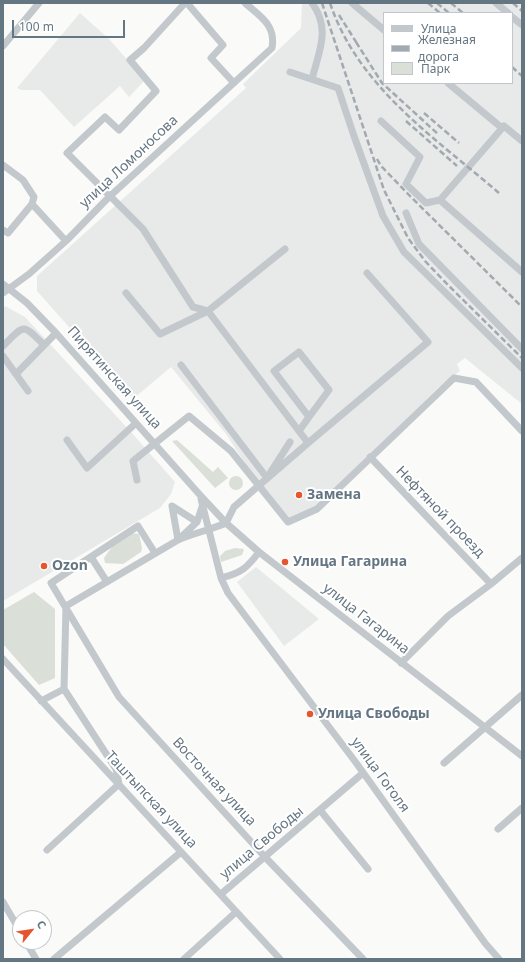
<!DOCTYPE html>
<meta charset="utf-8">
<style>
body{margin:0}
#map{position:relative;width:525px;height:962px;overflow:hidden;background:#fafaf8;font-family:"Noto Sans",sans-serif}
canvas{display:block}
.frame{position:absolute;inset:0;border:4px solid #657683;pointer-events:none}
.legend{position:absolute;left:383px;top:12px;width:130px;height:72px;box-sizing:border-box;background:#fff;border:1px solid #c1c8cd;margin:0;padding:5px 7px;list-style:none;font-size:12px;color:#657683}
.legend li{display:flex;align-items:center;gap:8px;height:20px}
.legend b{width:20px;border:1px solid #c1c8cd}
.north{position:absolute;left:12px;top:910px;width:40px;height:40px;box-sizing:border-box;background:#fff;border:1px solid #c1c8cd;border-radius:50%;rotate:60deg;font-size:11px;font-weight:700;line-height:16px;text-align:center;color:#657683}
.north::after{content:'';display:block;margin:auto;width:14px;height:18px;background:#e4572e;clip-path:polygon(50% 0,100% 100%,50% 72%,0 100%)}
.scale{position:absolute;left:12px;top:20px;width:113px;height:18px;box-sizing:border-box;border:2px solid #657683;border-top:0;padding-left:5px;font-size:12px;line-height:14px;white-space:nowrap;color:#657683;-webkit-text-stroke:3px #fff;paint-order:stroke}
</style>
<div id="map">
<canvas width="525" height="962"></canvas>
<div class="frame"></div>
<ul class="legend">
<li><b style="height:5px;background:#c3c8cc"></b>Улица</li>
<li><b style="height:5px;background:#a2aab0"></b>Железная дорога</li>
<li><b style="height:11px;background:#dadfd7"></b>Парк</li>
</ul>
<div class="north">С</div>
<div class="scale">100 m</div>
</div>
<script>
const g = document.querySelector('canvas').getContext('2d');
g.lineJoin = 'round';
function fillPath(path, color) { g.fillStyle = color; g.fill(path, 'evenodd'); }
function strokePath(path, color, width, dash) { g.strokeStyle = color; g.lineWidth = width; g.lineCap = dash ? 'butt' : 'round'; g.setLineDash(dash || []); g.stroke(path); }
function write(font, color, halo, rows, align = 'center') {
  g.font = font + ' "Noto Sans",sans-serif'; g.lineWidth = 4; g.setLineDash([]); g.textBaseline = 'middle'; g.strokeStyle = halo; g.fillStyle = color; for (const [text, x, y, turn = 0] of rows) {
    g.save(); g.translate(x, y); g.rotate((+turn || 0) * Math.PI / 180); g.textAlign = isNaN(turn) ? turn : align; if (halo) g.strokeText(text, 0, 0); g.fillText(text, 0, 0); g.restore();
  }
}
fillPath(new Path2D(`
 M302,3h220v401l-57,-46 -8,6 3,7 -21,16 -124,120 -26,12 -39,-48 -24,-37 -55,-67 -38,32 -96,-108v-15l209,-188 -3,-4 58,-56zM384,13h128v70h-128z
 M80,13l29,26 36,41 -16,17 -9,-11 -46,41 -34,-37h-19l-4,-2z
 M5,306l20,11 106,115 44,50 -4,12 -11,14 -157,93v-292z
 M256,567l63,52 -35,27 -47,-64z`), '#e8e9e9');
fillPath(new Path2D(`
 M177,440l36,32 5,-5 10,11 -13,10 -43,-47z
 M229 483a7 7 0 1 1 14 0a7 7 0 1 1-14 0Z
 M131,533l8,1 3,14 -1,4 -18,12 -18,-1 -1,-5 12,-17z
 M235,548l9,1 -2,6 -21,7 -1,-6 5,-5z
 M34,592l21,17v69l-16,7 -36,-41v-34z`), '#dadfd7');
strokePath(new Path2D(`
 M185,3l-41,45 -14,12 26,31 -37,39 -14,-13 -38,36 76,76 50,78 15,4 77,-62
 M187,3l36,42 -12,13 23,25
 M312,3c19,26 7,48 0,76
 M352,3l32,27
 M496,3l12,10
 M512,17l10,8
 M3,46l36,-43
 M290,72l48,16 16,48 29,80 21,36 118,116
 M448,83l54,45
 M381,121l39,36 -14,27 20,19 14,-3 82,72
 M3,165l20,15 11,17 -2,7
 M440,200l64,-74 18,15
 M406,213l13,31 103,105
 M3,230l5,3 24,-29 34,37
 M3,284l24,19 29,30 144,162 26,28 33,29 263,204
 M3,293l26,-19 37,-33 43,-44 163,-149c4,-23 -11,-31 -27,-45
 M126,293l34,41 48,-23 100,132 -74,64 -8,16c-16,7 -32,10 -48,17
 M3,346c22,-22 19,-23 41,-1
 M3,356l25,35
 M181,365l86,113 23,-36
 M16,374l40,-41
 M299,431l10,-14 -35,-46 25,-19 30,38 -20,27
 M67,440l20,28 49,-45
 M308,443l120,-101 -61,-69
 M370,457l121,127
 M137,480l-4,-19 56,-45 42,35 57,71 29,-13 137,-131 22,4 46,49
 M201,499l20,79 7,15 129,171 128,179 14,16
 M178,540l-6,-34 25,16
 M155,553l-17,-27 -87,57 68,114 146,160 98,102
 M91,557l16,25
 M221,578c20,-5 26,-10 38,-26
 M66,606l112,-66 19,-18 6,-18
 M3,659l277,300
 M401,663l47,-47 43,-32 31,-26
 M41,701l23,-12
 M444,763l78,-68
 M320,810l48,59
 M498,829l24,-21
 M47,850l72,-66 -3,-15 -52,-80 2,-83
 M221,894l142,-121
 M3,902l17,29
 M26,942l10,17
 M54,959l127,-107
 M184,959l52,-47`), '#c3c8cc', 7);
strokePath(new Path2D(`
 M322,3l62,187 24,48 17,23 24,25 73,72
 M330,3c28,84 104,134 169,190
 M428,3l12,10
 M437,3l12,10
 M451,3l12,10
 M513,3l9,8
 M339,15l19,30
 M356,42l26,41 57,52
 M512,67l10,9
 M424,113l35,30
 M406,121l51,45
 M377,159l4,7 29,30 112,111`), '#a2aab0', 2.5, [6, 3]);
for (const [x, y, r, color] of [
 [299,495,4,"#e4572e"],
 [285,562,4,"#e4572e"],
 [44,566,4,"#e4572e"],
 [310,714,4,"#e4572e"]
]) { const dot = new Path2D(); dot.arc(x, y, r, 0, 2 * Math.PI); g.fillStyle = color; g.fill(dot); strokePath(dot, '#fff', 1.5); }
write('14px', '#657683', '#fff', [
 ["улица Ломоносова",129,162,-43],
 ["Пирятинская улица",114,378,48],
 ["Нефтяной проезд",440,512,46],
 ["улица Гагарина",366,619,38],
 ["улица Гоголя",380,775,54],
 ["Восточная улица",214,782,47],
 ["Таштыпская улица",151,800,47],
 ["улица Свободы",262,843,-40]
]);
write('bold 14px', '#657683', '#fff', [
 ["Замена",307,495],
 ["Улица Гагарина",293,562],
 ["Ozon",52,566],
 ["Улица Свободы",318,714]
], 'left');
</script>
